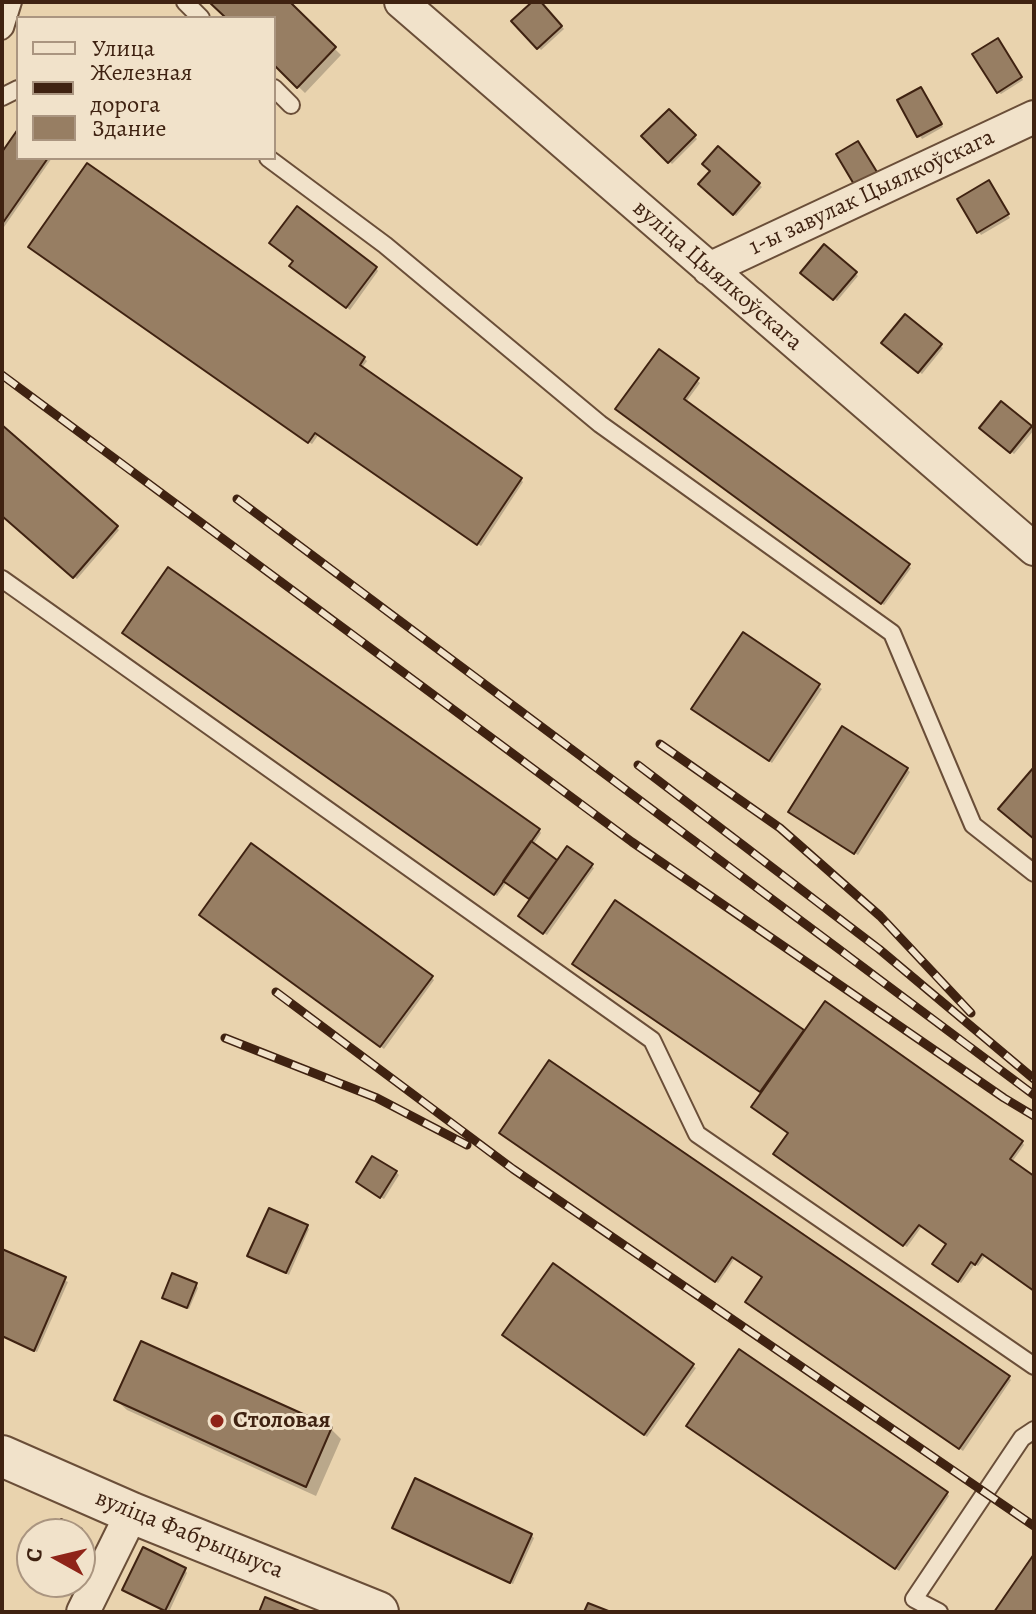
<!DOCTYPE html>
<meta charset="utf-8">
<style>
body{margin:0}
#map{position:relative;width:1036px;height:1614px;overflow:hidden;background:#e9d3ae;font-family:Alegreya,serif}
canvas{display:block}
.frame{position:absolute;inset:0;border:4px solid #3f2211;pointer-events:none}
.legend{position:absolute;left:16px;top:16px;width:260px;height:144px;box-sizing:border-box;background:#f1e2ca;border:2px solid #aa9580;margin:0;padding:10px 14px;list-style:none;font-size:24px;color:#3f2211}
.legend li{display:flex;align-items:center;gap:16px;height:40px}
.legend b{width:40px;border:2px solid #aa9580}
.north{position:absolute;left:16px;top:1518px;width:80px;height:80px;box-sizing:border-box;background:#f1e2ca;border:2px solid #aa9580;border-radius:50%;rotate:278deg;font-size:22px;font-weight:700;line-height:32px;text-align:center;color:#3f2211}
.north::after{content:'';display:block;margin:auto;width:28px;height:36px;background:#8f2418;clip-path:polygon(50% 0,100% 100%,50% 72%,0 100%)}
</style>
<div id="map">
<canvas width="1036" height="1614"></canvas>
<div class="frame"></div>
<ul class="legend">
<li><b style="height:10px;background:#f1e2ca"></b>Улица</li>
<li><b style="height:10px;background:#3f2211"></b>Железная дорога</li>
<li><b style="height:22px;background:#977e63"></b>Здание</li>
</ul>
<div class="north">С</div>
</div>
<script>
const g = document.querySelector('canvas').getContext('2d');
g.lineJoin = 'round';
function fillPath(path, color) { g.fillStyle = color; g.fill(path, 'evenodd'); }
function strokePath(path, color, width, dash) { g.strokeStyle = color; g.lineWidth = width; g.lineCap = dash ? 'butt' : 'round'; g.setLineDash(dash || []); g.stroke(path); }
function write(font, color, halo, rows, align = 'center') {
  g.font = font + ' Alegreya,serif'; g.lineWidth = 6; g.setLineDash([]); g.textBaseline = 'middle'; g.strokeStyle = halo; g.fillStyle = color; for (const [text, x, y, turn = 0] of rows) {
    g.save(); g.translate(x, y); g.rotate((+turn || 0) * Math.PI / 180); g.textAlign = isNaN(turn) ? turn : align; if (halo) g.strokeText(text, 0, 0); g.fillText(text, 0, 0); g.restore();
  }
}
fillPath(new Path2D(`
 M212,2h75l54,53 -36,38 -31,-30v-45h-46z
 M535,2h3l26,27 -23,21 -27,-29z
 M1000,43l23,37 -22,14 -3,-2z
 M924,92l19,35 -21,12 -22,-38z
 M669,111l28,28 -25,25 -28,-28z
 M18,132v26h34l-48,69 -2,-2v-69z
 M718,149l44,38 -26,29 -35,-32 11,-13z
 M88,165l276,193 3,3 -6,8 160,111 2,2 -42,64 -162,-112 -7,10 -279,-194z
 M991,186l19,32 -29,17 -2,-3z
 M824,247l34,29 -21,25 -34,-29z
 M296,261l80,7 2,3 -28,39 -55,-42z
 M905,317l38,31 -21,26 -38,-31z
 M659,352l41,31 -14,19 225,166 -27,37 -264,-193z
 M1002,403l32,27 -20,24 -32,-26z
 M2,428l117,102 -42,49 -75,-66z
 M743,634l79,55 -50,74 -76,-52z
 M127,635l412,195 2,3 -8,12 25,18 33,3 3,2 -47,67 -24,-16 9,-19 -25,-18 -10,14z
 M907,769l3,3 -52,83 -65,-41z
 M615,903l190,130 217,109 2,3 -12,17 22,16v111l-48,-34 -8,11 -3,-2 -14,19 -24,-17 11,-21 -26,-19 -15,21 -129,-91 12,-23 -28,-40 -185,-127z
 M204,917l227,60 3,3 -50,69z
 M504,1136l504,241 3,3 -48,71 -213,-146 14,-27 -29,-20 -17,25z
 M396,1172l3,3 -15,24 -23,-14z
 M307,1227l2,2 -20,46 -36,-17z
 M2,1251l66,31 -31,70 -35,-16z
 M196,1285l2,3 -9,21 -25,-11z
 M507,1337l186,29 3,2 -49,69z
 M142,1344l189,85 10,10 -25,57 -189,-86 -11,-10z
 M692,1429l255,64 2,3 -50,75z
 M397,1530l134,5 3,3 -21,46z
 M185,1570l2,3 -18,39 -42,-19z`), '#0003');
const building = new Path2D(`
 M209,2h81l46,45 -39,41 -23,-23v-47h-48z
 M532,2h9l21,24 -25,23 -26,-28z
 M998,38l24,39 -25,16 -25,-39z
 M921,87l21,37 -25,13 -20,-37z
 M669,109l27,26 -28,28 -27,-27z
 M18,129v29h30l-46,66v-72z
 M858,141l19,31 -22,14 -19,-32z
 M718,146l42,37 -27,32 -35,-31 12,-13 -8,-7z
 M87,163l278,194 -5,8 162,113 -45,67 -162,-112 -7,10 -280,-196z
 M989,180l20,34 -32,19 -20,-34z
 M297,206l80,61 -31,41 -57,-42 4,-5 -24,-18z
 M824,244l33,28 -24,28 -33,-27z
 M905,314l37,30 -24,29 -37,-30z
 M659,349l40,29 -15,21 226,165 -29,40 -266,-195z
 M1001,401l31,25 -22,27 -31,-25z
 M2,425l116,101 -45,52 -71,-62z
 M168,567l372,262 -46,66 -372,-262z
 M743,632l77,52 -51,77 -78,-52z
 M842,726l66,42 -54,86 -66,-42z
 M1034,767v72l-36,-30z
 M531,841l26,19 -28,39 -26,-18z
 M251,843l182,133 -53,71 -181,-132z
 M567,846l26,18 -50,70 -25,-18z
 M615,900l189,130 -44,62 -188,-128z
 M825,1001l198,140 -13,18 24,17v115l-52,-37 -7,11 -4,-3 -13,20 -26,-18 14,-20 -27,-19 -16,21 -130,-92 15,-21 -37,-26z
 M549,1060l461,316 -51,73 -214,-147 17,-25 -30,-20 -17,25 -216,-149z
 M372,1156l25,15 -17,27 -24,-16z
 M269,1208l39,17 -22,48 -39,-17z
 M2,1249l64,28 -32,74 -32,-15z
 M553,1263l141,101 -50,71 -142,-100z
 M172,1273l25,10 -10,25 -25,-10z
 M141,1341l191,86 -26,60 -192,-87z
 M739,1349l209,143 -53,77 -209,-143z
 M415,1478l117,56 -22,49 -118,-55z
 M61,1519l21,10 -3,5h-26z
 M143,1547l43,21 -21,43 -43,-21z
 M1034,1554v58h-40z
 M265,1597l37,15h-43z
 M588,1603l23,9h-27z`);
fillPath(building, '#977e63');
strokePath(building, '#3f2211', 2);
const service = new Path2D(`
 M185,2l16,16
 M2,31l3,-3 8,-26
 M274,88l17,17
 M2,97l16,-8
 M268,158l117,87 215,179 292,209 81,192 61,48
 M2,579l650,461 45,94 337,232
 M939,1612l-25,-13 108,-161 12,-8`);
const minor = new Path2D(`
 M401,2l633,547
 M709,269l325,-152
 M83,1612l49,-99`);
const tertiary = new Path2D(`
 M2,1456l130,57 246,99`);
strokePath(service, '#6a4e38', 20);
strokePath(minor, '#6a4e38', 36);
strokePath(tertiary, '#6a4e38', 44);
strokePath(service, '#f1e2ca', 16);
strokePath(minor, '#f1e2ca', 32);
strokePath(tertiary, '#f1e2ca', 40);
const rail = new Path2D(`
 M2,375l630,467 372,256 30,18
 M237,499l797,596
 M660,744l120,84 100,88 91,97
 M638,765l241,184 155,130
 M276,992l237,177 521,357
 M225,1038l152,60 90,47`);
strokePath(rail, '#3f2211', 9);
strokePath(rail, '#f1e2ca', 6, [18]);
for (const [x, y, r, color] of [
 [217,1421,8,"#8f2418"]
]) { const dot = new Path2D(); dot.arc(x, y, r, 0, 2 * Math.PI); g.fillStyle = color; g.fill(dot); strokePath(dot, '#f1e2ca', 3); }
write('24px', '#3f2211', '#f1e2ca', [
 ["1-ы завулак Цыялкоўскага",872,193,-25],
 ["вуліца Цыялкоўскага",717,276,41],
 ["вуліца Фабрыцыуса",189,1535,22]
]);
write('bold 24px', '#3f2211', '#f1e2ca', [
 ["Столовая",233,1421]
], 'left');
</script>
